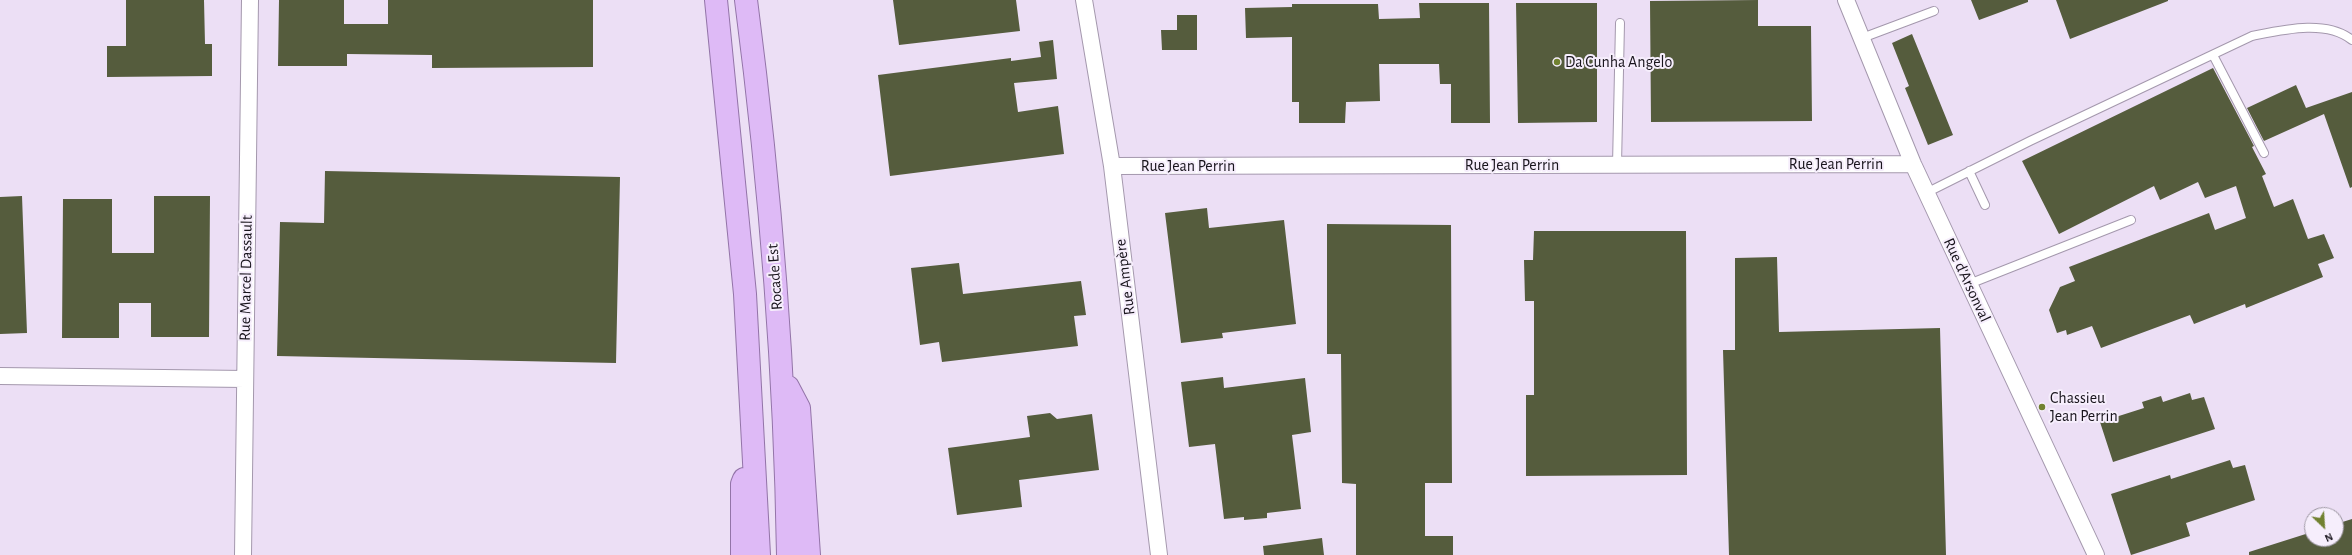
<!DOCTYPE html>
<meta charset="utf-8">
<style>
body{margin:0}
#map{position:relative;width:2352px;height:555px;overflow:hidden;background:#ecdff5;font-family:"Alegreya Sans",sans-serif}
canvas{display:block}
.north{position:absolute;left:2304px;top:507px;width:40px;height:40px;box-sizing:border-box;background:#f6eefc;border:1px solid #9d97a2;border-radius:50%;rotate:155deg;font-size:11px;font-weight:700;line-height:16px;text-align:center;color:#18141c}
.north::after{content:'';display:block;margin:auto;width:14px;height:18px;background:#718130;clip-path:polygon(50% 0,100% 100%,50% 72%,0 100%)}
</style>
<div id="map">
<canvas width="2352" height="555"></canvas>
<div class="north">N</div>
</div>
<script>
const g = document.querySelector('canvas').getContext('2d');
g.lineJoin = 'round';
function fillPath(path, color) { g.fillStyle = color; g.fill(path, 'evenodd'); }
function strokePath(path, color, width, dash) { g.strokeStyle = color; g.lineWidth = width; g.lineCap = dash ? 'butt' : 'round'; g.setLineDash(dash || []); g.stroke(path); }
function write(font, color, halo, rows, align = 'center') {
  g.font = font + ' "Alegreya Sans",sans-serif'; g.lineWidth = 4; g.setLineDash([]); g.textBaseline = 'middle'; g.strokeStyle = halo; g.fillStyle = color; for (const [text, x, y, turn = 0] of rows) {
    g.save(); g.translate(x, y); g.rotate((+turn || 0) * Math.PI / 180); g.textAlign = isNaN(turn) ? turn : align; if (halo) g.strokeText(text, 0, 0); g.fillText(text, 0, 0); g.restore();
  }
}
fillPath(new Path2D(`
 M126,0h78l1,44h7v32l-105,1v-31h19z
 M279,0h65v24h44v-24h205v67l-161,1v-13l-85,-1v12h-69z
 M893,0h123l4,31 -121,14z
 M1758,0v26h53l1,95 -161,1 -1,-121z
 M1971,0h57v2l-49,18z
 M2056,0h112v1l-98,38z
 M1419,3h70l1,120h-39v-39h-11l-1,-20h-60l1,37 -34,1 -1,21h-46v-21h-7v-65l-46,1 -1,-30 47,-1v-3h86l1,15 41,-1z
 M1516,3h81v119l-79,1z
 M1177,15h20v35h-35l-1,-20h16z
 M1912,34l41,101 -25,10 -23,-57 4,-2 -17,-43z
 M1053,40l4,39 -43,4 4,29 40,-6 6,48 -174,22 -12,-101 133,-17v3l30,-4 -2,-15z
 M2213,68l41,78 -2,1 14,27 -4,2 12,31 19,-8 15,40 16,-5 10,24 -16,6 5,13 -77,31 -1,-4 -51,20 -4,-9 -89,33 -9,-22 -25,9 -1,-5 -9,3 -8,-23 11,-23 15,-6 -6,-14 140,-54 6,17 31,-12 -10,-32 -31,12 -7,-16 -38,18 -6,-14 -95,48 -37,-73z
 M2296,85l10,23 46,-16v95l-2,1 -26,-74 -60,27 -17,-33z
 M325,171l295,6 -4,186 -339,-7 3,-134 44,1z
 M22,196l5,137 -27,1v-137z
 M154,196h56l-1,141h-58v-34h-32v35h-57l1,-139h49v54h42z
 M1207,208l2,20 75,-8 12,104 -74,9 1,5 -42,5 -16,-130z
 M1327,224l124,1 1,258h-27v53h28v19h-97v-71l-14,-1 -1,-129h-14z
 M1534,231h152l1,244 -161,1v-81h8v-94h-9l-1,-41h9z
 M1777,257l2,75 161,-4 6,227h-217l-6,-205h12v-92z
 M959,263l4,31 118,-13 5,34 -12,1 4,30 -136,16 -3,-20 -19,3 -9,-77z
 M1223,377l1,11 81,-10 6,54 -19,3 9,74 -34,4v5l-23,2v-3l-20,2 -9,-75 -26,3 -8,-65z
 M2190,393l2,7 12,-3 11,32 -102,33 -13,-40 44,-14 -2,-6 19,-6 2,6z
 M1050,413l7,6 35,-5 7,56 -80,10 3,27 -65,8 -9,-67 82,-11 -3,-21z
 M2230,460l3,8 12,-3 10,35 -69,23 4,13 -59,19 -20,-61 59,-19 1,4z
 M2352,519v36h-103v-3l63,-20v7h24v-15z
 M1322,538l2,17h-60l-1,-9z`), '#555c3d');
const service = new Path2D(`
 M1862,38l72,-27
 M2213,55l51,98
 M1617,165l3,-142
 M1969,171l16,34
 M1926,193l104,-52 222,-105c30,-6 74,-17 100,4
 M1969,284l162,-64`);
const minor = new Path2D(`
 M1084,0l28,166 47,389
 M1846,0l67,164 183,391
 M1112,166l801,-2
 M0,376l245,3
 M243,555l7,-555`);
const trunk = new Path2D(`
 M716,0l29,294 14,261
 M746,0c24,184 39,370 42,555
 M788,387l11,21 10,147
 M742,555v-71l2,-5`);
strokePath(service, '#a498ad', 10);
strokePath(minor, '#a498ad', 18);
strokePath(trunk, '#9374a8', 24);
strokePath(service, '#fff', 8);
strokePath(minor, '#fff', 16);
strokePath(trunk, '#debaf6', 22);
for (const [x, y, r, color] of [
 [1557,62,4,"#718130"],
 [2042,407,4,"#718130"]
]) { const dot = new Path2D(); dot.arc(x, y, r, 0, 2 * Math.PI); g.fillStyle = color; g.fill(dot); strokePath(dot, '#f6eefc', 1.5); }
write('16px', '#18141c', '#f6eefc', [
 ["Da Cunha Angelo",1565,62],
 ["Chassieu",2050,398],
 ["Jean Perrin",2050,416]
], 'left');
write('16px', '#18141c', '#f6eefc', [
 ["Rue Jean Perrin",1836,164],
 ["Rue Jean Perrin",1512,165],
 ["Rue Jean Perrin",1188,166],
 ["Rocade Est",775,277,-94],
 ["Rue Ampère",1125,277,-97],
 ["Rue Marcel Dassault",246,278,-89],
 ["Rue d'Arsonval",1967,280,65]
]);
</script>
